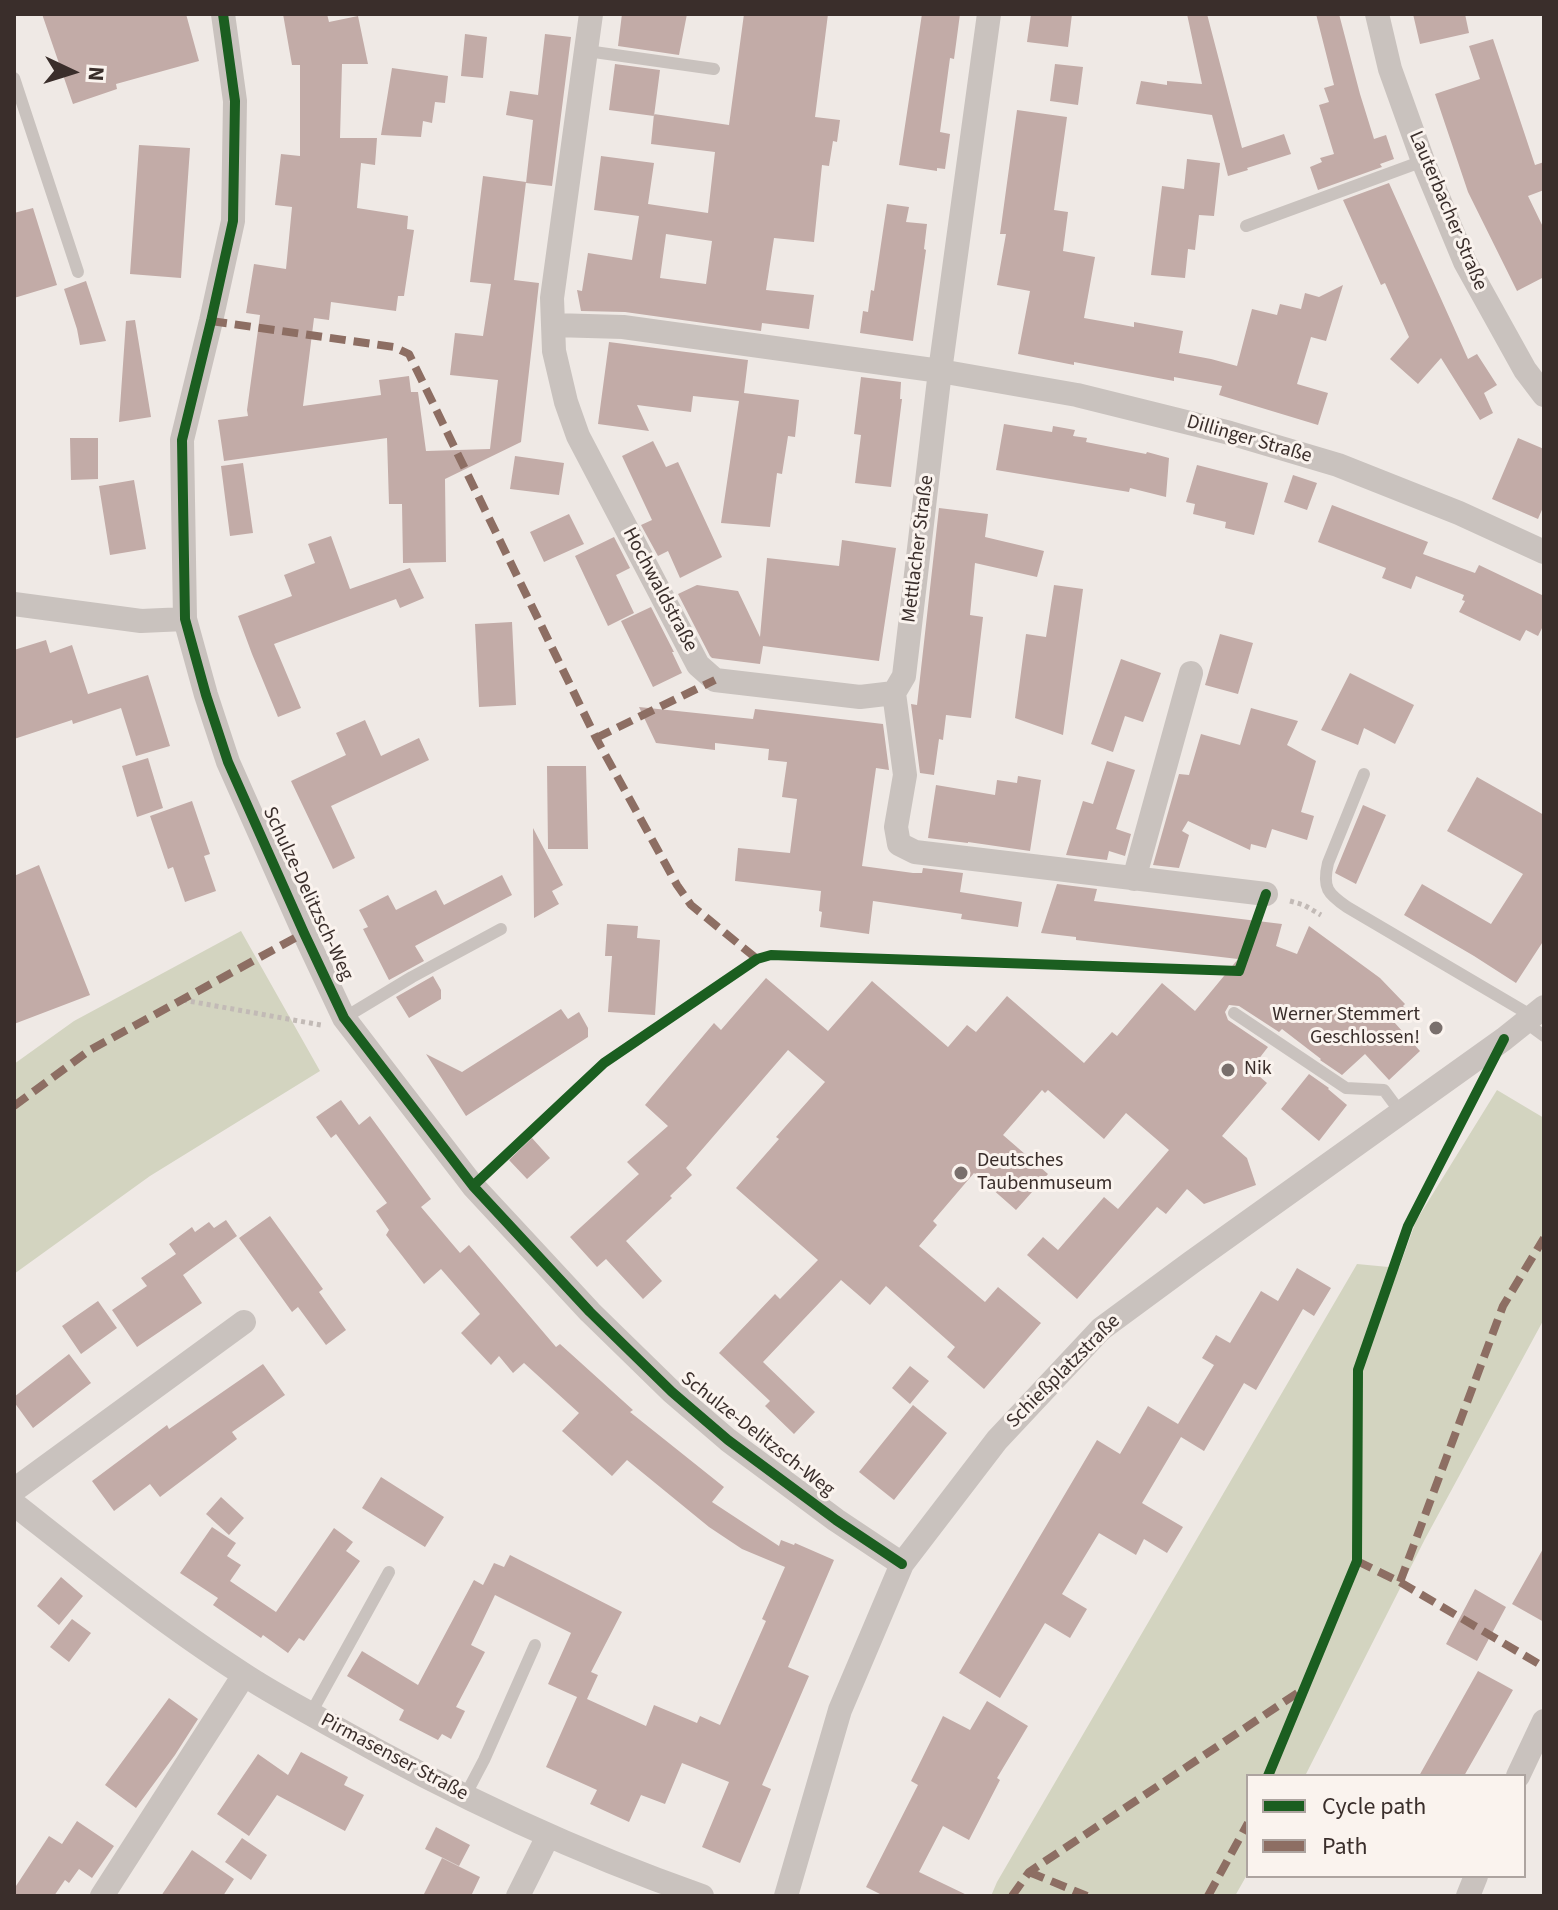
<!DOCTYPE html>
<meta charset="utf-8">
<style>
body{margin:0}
#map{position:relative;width:1558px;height:1910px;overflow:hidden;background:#efe9e5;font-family:"Source Sans 3",sans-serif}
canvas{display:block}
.frame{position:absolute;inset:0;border:16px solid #3a2e2b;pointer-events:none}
.legend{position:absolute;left:1246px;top:1774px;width:280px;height:104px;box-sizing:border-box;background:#faf3ee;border:2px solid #ada4a0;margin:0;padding:10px 14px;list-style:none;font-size:24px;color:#3a2e2b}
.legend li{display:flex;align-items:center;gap:16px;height:40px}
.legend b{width:40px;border:2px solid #ada4a0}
.north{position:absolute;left:32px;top:32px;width:80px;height:80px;-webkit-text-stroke:6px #faf3ee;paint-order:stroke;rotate:94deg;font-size:22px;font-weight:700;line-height:32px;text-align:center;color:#3a2e2b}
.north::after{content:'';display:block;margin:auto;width:28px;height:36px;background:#3a2e2b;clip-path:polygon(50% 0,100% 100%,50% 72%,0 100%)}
</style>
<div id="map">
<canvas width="1558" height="1910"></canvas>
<div class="frame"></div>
<ul class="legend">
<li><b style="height:10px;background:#1b5e20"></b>Cycle path</li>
<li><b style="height:10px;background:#8d6e63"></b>Path</li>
</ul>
<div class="north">N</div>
</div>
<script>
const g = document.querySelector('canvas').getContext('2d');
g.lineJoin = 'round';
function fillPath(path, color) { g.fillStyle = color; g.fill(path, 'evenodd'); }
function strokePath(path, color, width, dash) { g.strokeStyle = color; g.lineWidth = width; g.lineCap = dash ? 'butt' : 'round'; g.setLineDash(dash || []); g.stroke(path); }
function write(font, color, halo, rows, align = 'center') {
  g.font = font + ' "Source Sans 3",sans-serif'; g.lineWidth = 6; g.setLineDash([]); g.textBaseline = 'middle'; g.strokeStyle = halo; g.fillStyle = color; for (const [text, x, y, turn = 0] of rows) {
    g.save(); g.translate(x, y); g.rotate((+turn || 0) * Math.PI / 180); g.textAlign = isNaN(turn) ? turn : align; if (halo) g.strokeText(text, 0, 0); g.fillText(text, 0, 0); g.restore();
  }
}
fillPath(new Path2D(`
 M241,931l79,140 -170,105 -136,98v-210l60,-43z
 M1497,1090l47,28v201l-119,220 -120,237h-57v97l-13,23h-244l6,-14 360,-618 42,4 17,-47z`), '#d3d4c0');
fillPath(new Path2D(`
 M42,14h144l13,47 -83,23 1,5 -44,15z
 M283,14h44l2,8 29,-6 10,48h-26l-2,74h37l-2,27 -14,-2 -4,45 51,8 -1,13 7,1 -10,66h-6l-2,15 -65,-9 -2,18 -15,-2 -11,88 78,-11 -2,-15 30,-4 2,16h7l8,59 64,-2 8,-69 -48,-5 5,-42 28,3 8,-52 -21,-2 13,-106 43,6 -12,98 25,3 -18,159 -76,37 1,83 -43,1 -1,-59h-13l-2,-66 -163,23 -6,-41 30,-4 -1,-6 13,-95 -14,-2 8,-49 32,5 6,-62 -17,-2 6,-51 19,2v-91h-8z
 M622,14h65l-8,41 -61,-9z
 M744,14h84l-13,103 25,3 -3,22 -4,-1 -4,25 -7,-1 -8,77 -40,-4 -8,52 48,5 -5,34 -47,-6 -1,8 -136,-19 -44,-1 -4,-21 5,1 6,-38 44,7 7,-44 -45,-6 7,-54 53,7 -6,41 60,9 7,-61 -64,-8 3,-30 75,11zM666,234l46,7 -6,43 -46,-6z
 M922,14h38l-6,45 -4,-1 -10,74 10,2 -5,35 -8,-1v3l-38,-6z
 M1031,14h41l-4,33 -41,-5z
 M1187,14h20l35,134 42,-14 7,20 -44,14 1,2 -20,6 -16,-61 -76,-11 5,-23 26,4v-4l35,3z
 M1316,14h23l21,80 14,45 12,-4 8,24 -14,5 2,3 -64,23 -8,-23 12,-5 -2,-4 14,-4 -15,-49 10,-3 -5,-14 10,-3z
 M1413,14h52l4,19 -49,11z
 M465,34l22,3 -4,41 -22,-2z
 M545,34l26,3 -19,149 -26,-3 7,-63 -27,-5 4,-24 28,4z
 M1493,39l42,126 9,-3v28l-16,6 16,33v48l-27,14 -49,-99 -33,-98 45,-15 -11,-33z
 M615,64l45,6 -6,46 -45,-6z
 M1055,64l28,3 -5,38 -28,-4z
 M392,68l56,8 -3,27 -10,-1 -3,21 -9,-2 -2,16 -40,-2z
 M1017,110l50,7 -13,93 14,2 -5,39 32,6 -11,61 50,9v-5l49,9 -4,22 32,6 26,7 15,-57 25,6 3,-11 21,5 4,-16 14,4 24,-12 -17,56 -15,-4 -14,47 31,9 -10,32 -99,-30 3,-9 -48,-9v4l-100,-19v3l-56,-11 12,-63 -33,-6 9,-51h-6z
 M139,145l51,3 -9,130 -51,-4z
 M1187,159l33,4 -6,53 -15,-1 -4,35 -7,-1 -3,29 -34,-3 11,-89 22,3z
 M1389,183l79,176 9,-5 20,31 -13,8 9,20 -13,7 -39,-62 -23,26 -28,-25 19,-22 -24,-54 -4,2 -38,-85z
 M887,204l22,3 -3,15 21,2 -3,25 2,1 -13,91 -53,-8 3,-22 5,1 3,-22 3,1z
 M33,208l24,77 -43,13v-85z
 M86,281l20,60 -26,4 -3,-16 -13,-40z
 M135,320l16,97 -32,5 7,-101z
 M609,342l139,18 -4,33 55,7 -4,37 -7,-1 -6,38 -5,-1 -7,54 -49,-4 18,-122 -46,-5 -2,16 -54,-7 12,26 -51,-7z
 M861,377l40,5 -1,17h2l-11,88 -36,-4 6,-48 -7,-1z
 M1004,424l48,8 1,-6 22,4 -2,6 14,2 -1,4 60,12 1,-2 22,6 -3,39 -36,-9 -1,4 -133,-22z
 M70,438h28v41l-27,1z
 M1518,438l26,11v56l-6,14 -46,-20z
 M653,441l13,26 12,-5 44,95 -42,21 -12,-27 -10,5 -17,-31 11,-5 -30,-64z
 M515,456l49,7 -5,32 -49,-6z
 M243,463l10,70 -23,3 -9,-70z
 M1197,465l71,18 -14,52 -29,-7 1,-6 -33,-8 2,-10 -9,-2z
 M1293,475l24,8 -10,27 -23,-8z
 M134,480l12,69 -36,6 -11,-69z
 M1332,505l96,37 -5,12 52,19 4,-8 65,31v28l-6,12 -12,-6 -6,11 -61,-29 6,-11 -3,-1 2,-5 -48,-19 -5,13 -29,-11 4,-10 -68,-26z
 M939,508l49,6 -3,23 59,14 -7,26 -62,-14 -5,52 13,2 -12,101 -25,-3 -3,25 -4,-1 -5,36 -14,-2 -9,-69 6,1z
 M569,514l15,30 -40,18 -14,-30z
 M331,536l19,53 60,-21 14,30 -24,10 -4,-9 -122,45 27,64 -23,9 -26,-63 -14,-38 54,-20 -8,-21 31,-12 -7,-19z
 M614,537l16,31 -14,7 18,38 -26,13 -33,-70z
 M842,540l54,8 -17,113 -116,-15 -3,18 -48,-6 -2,-2 -32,-62 19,-9 41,6 22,46 7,-79 72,8z
 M1054,585l29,4 -20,146 -48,-17 11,-84 20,3z
 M651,607l23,45h-2l10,21 -29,14 -32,-66z
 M512,622l4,83 -37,2 -4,-83z
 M1220,634l33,9 -15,51 -33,-9z
 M46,640l4,13 22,-8 16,49 60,-19 22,71 -34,10 -15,-48 -48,16 -1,-4 -58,19v-89z
 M1121,659l40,14 -18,49 -18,-6 -12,36 -22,-8z
 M1350,673l64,32 -19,39 -31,-16 -6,17 -37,-15z
 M639,707l114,12 2,-10 128,15 6,46 -13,-2 -14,98 51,7h9l1,-5 40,5 -3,19 62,10 -4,25 -57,-8 1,-5 -89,-13 -4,33 -49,-7 2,-15 -3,-1 2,-20 -86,-10 3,-33 52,5 7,-54 -15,-2 5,-35 -19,-2 1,-11 -54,-6v7l-59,-7z
 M1251,708l47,13 -11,24 29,16 -15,51 13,4 -7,24 -35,-11 -6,19 -15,-4 -1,6 -62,-29 -6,10 7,4 -10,33 -26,-3 26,-91 10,1 12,-41 39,11z
 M365,720l16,36 38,-18 10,22 -98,46 24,52 -22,11 -42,-88 55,-26 -10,-22z
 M148,758l15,50 -26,9 -15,-51z
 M1107,761l28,9 -19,59 15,5 -6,22 -16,-5 -2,9 -41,-5 17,-54 10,3z
 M547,766h39l2,83h-40z
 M1018,776l23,4 -11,71 -62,-9v1l-40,-5 8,-53 59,10 2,-15 20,3z
 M1477,777l67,38v125l-28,43 -42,-27 -70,-41 18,-31 69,40 32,-50 -76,-43z
 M192,801l18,53 -6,2 12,35 -31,11 -12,-35 -5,2 -18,-53z
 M1363,805l23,10 -30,69 -21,-11z
 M533,828l30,57 -11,6 7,13 -25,14z
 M39,865l51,130 -76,29v-148z
 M502,875l10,20 -97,51 9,15 -35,19 -26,-51 5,-2 -9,-17 29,-15 8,15 40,-20 8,15z
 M1057,884l40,5 -3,12 188,23 -6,22 21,8 12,-28 71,52 25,26 -2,2 4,4 -13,12 26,29 -31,29 -24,-26 -23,21 -22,-15 1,-1 -39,-30 -3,3 -40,-26 -10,-1 -4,7 3,8 40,27 -17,22 16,14 -45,53 25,22 9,27 -52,19 -17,-15 -21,25 -9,-7 -80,92 -50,-44 16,-18 15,13 46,-53 14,12 51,-59 -43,-37 -22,26 -56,-49 -3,3 -3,-3 -39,45 45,39 -32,36 -42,-37 -41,48 4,4 -18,21 66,56 13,-15 43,36 -57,66 -37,-32 8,-10 -69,-61 -16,19 -29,-25 -78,82 52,50 -21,22 -29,-28 5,-5 -51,-48 56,-59 5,5 38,-39 -82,-72 43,-49 -3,-2 49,-55 -37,-32 -102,118 6,7 -22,21 2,2 -46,43 36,40 -19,18 -37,-40 -9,8 -27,-30 69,-63 -12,-12 41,-36 -23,-21 69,-82 7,7 45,-52 62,53 44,-50 76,66 19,-22 9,7 31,-36 77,67 28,-31 5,4 45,-53 33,28 43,-52 -162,-19v-3l-35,-4z
 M607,924l31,2 -1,12 23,2 -5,75 -47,-3 4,-56h-7z
 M433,976l8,14v9l-32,19 -13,-21z
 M561,1009l7,10 11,-7 9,16v9l-122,79 -40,-62 36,18z
 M1309,1074l20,14 -1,1 19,16 -28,36 -38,-32z
 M341,1100l18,25 11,-9 61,83 -10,8 39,46 9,-8 87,102 4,-3 73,66 -3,2 94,75 -12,15 67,44 2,-6 13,5 1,-2 39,17 -46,107 21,9 -47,109 9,4 -31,74 -38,-16 27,-65 -47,-19 -17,41 -24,-9 -12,27 -39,-18 7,-14 -51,-23 31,-70 -29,-13 23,-51 -76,-38 -24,50 14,7 -29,55 9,4 -14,28 -9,-5 -4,6 -39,-20 5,-10 -57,-34 15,-25 56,34 56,-105 9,5 11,-22 10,4 6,-12 112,57 -31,60 7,3 -11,24 59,27 8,-21 43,18 3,-7 20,9 46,-104 -4,-2 23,-52 -43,-18 -33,-22 -82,-67 -15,16 -50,-45 17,-18 -55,-50 -11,10 -14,-17 -8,9 -30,-32 19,-19 -39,-45 -17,15 -38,-49 3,-5 -13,-19 11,-8 -51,-69 -5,4 -15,-21z
 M532,1138l18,20 -23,21 -18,-19z
 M270,1216l53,73 -4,3 27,38 -20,15 -28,-38 -6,5 -53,-74z
 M226,1220l11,16 -54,39 19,28 -65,44 -25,-37 35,-24 -6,-8 35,-24 -7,-10 23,-17 3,5 14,-10 5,6z
 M1297,1268l34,20 -17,28 -11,-7 -47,81 -12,-7 -40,68 -23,-14 -39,66 41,24 -16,26 -23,-14 -8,16 -37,-22 -37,61 25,15 -17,29 -25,-15 -45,75 -41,-25 138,-233 23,14 28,-48 30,18 36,-59 -12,-7 14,-23 14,8 31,-52 17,10z
 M98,1301l19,27 -36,26 -19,-28z
 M69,1354l22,29 -58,45 -19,-26v-5z
 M263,1364l22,31 -53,37 5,7 -77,58 -10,-13 -36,27 -22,-30 75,-56 2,4z
 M910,1366l19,15 -19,23 -18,-16z
 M913,1405l34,28 -53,67 -35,-28z
 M381,1477l63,40 -19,30 -63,-39z
 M221,1497l23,21 -15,17 -23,-21z
 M212,1527l24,16 -9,13 14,9 -11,16 46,31 58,-84 19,14 -7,9 14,10 -56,80 -5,-3 -11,15 -25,-18 -2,3 -48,-33 5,-7 -38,-25z
 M1544,1547v75l-32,-18z
 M61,1577l22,19 -24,29 -22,-19z
 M1475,1589l31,18 -29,54 -31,-17z
 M72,1619l19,14 -22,29 -19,-15z
 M1478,1671l35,19 -29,51 -20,35h-45z
 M169,1698l29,21 -23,36 -39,53 -31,-23z
 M987,1701l41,25 -31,52 3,2 -31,60 -26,-14 -24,46 50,24h-85l-18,-9 52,-102 -7,-4 32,-65 27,14z
 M301,1752l47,25 -4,8 20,10 -19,36 -68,-36 -28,41 -32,-22 41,-60 30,21z
 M77,1821l37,25 -22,32 -13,-9 -10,14 -4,-3 -11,16h-40v-7l35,-53 13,8z
 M436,1827l34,18 -11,21 -34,-17z
 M242,1838l25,17 -16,25 -26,-18z
 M192,1850l42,29 -11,17h-62z
 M442,1858l38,19 -9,19h-48z`), '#c2aba7');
strokePath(new Path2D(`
 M1290,901l14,4 17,10
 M183,1000l138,25`), '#c2bab6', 5, [4, 4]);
strokePath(new Path2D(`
 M587,51l127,18
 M14,78l64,194
 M1246,226l177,-65
 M1364,774l-36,89c-6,25 0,31 19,44l185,109
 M1234,1013l112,75 38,2 17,23
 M344,1018l68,-41 89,-48
 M1525,1022l19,14
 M311,1713l78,-141
 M465,1796l19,-36 51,-115`), '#c9c2be', 12);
strokePath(new Path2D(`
 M223,14l12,87 -2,120 -22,100 -29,119 3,179 21,76 22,67 76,171 40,85 129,168 117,126 82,80 56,48 108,80 66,44
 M591,14l-39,284 2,53 12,51 12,34 120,229 17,15 145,17 34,-4
 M989,14l-49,357 -36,305 -10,17 11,82 -9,52 3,17 16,8 351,42
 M1377,14l13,55 33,92 42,101 60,108 19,25
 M553,325l70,2 317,44 137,24 153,38 108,32 121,48 85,39
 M14,604l127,17 44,-2
 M1134,879l57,-206
 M14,1490l230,-168
 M14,1504c75,59 149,119 229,170 27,18 56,33 84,49 120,68 245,128 375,173
 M1518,1776l26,-55
 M102,1896l142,-221
 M518,1896l30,-60
 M786,1896l54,-186 62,-146 95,-124 104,-111 91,-67 312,-223 40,-32
 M1468,1896l8,-20`), '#c9c2be', 24);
strokePath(new Path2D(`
 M211,321l183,26 15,7 187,384 81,147 14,20 66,54
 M596,738l119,-58
 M14,1106l76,-56 214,-117
 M1357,1561l43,21 144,85
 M1400,1582l103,-276 41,-68
 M1029,1872l58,24
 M1012,1896l17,-24 273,-182
 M1208,1896l40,-73`), '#8d6e63', 8, [16, 8]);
strokePath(new Path2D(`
 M223,14l12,87 -2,120 -22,100 -29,119 3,179 21,76 22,67 76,171 40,85 129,168 117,126 82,80 56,48 108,80 66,44
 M473,1186l131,-123 153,-104 14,-4 468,16 27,-77
 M1268,1776l89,-215 1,-191 50,-144 96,-187`), '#1b5e20', 10);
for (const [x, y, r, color] of [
 [1436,1028,8,"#796f6c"],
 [1228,1070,8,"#796f6c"],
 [961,1173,8,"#796f6c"]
]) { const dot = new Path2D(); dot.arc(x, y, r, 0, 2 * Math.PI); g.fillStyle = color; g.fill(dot); strokePath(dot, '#faf3ee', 3); }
write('20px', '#3a2e2b', '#faf3ee', [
 ["Lauterbacher Straße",1447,211,67],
 ["Dillinger Straße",1249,440,16],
 ["Mettlacher Straße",919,549,-83],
 ["Hochwaldstraße",659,590,62],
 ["Schulze-Delitzsch-Weg",307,894,65],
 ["Schießplatzstraße",1064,1372,-45],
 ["Schulze-Delitzsch-Weg",757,1435,38],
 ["Pirmasenser Straße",394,1758,28]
]);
write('20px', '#3a2e2b', '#faf3ee', [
 ["Werner Stemmert",1420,1016,"right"],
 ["Geschlossen!",1420,1039,"right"],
 ["Nik",1244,1070],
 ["Deutsches",977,1162],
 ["Taubenmuseum",977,1185]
], 'left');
</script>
